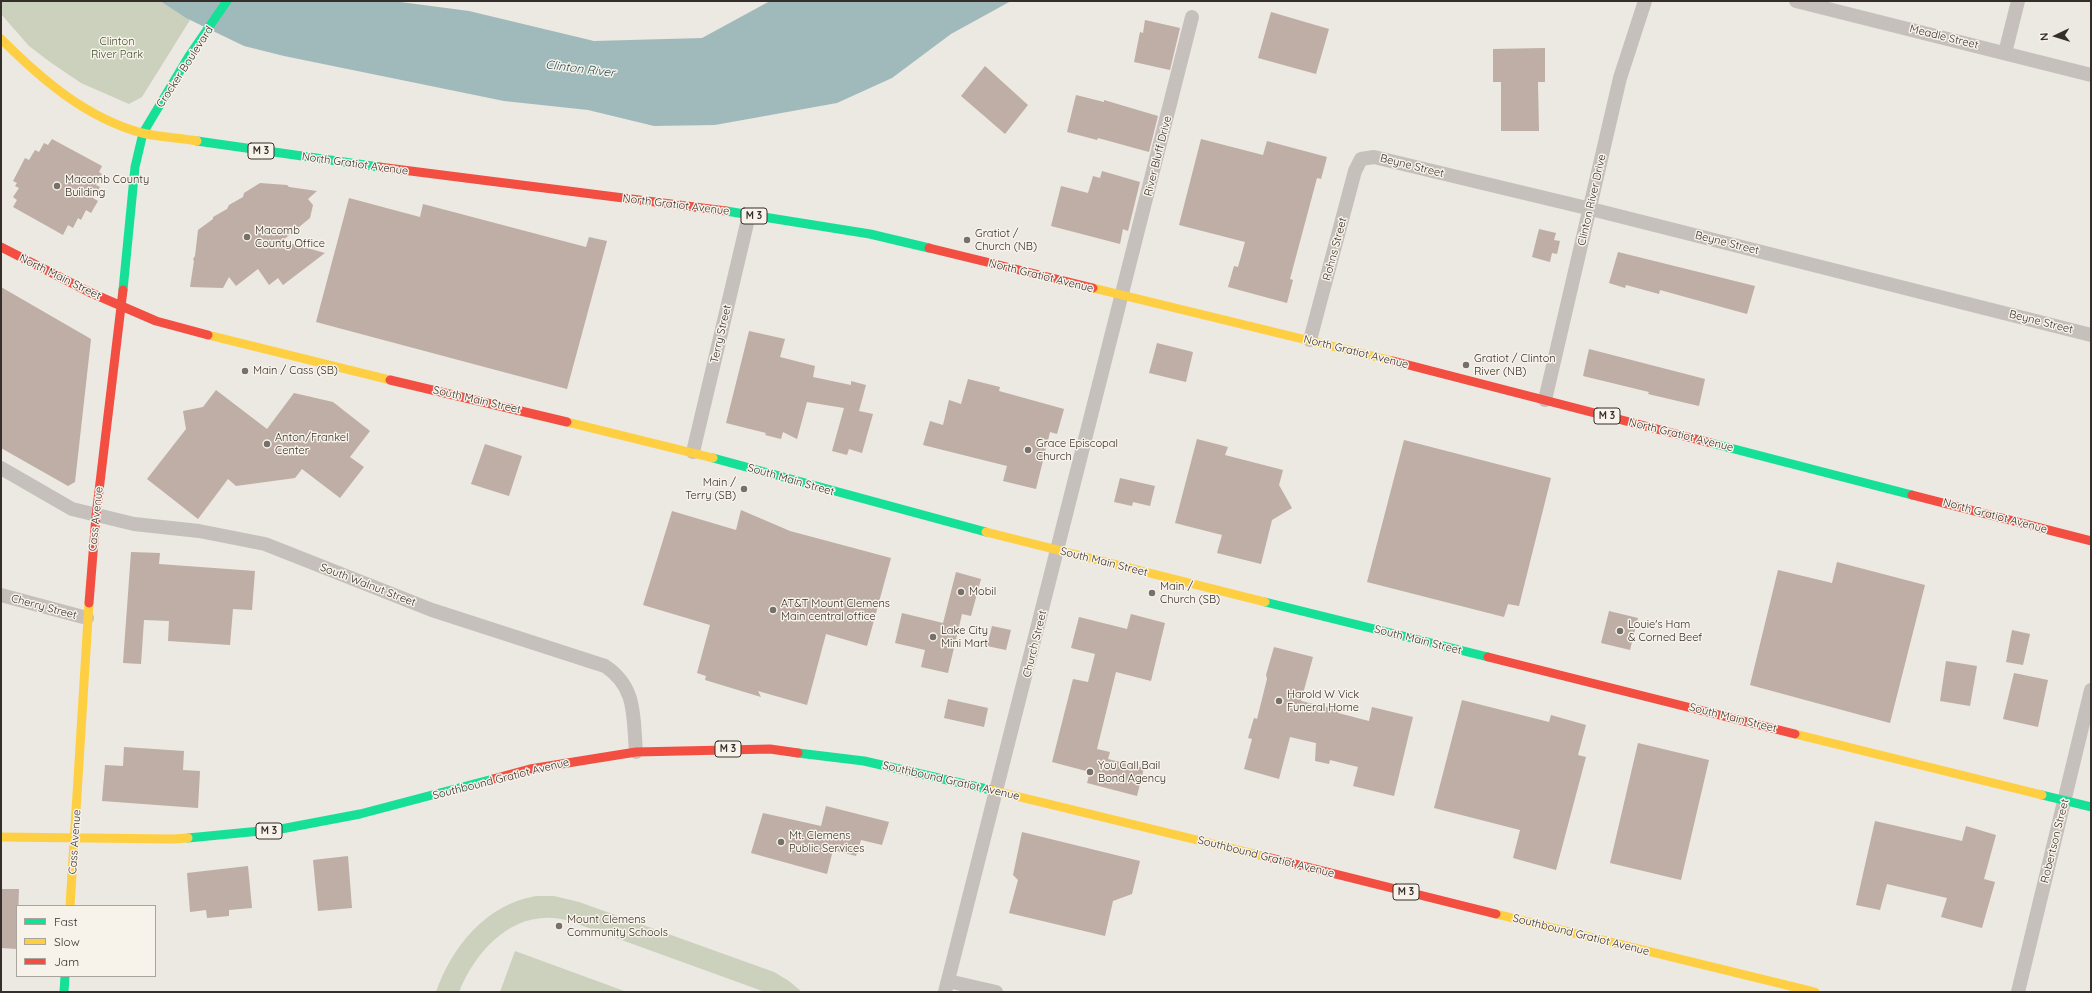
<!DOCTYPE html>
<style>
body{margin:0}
#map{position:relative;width:2092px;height:993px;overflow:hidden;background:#ece8e2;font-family:Quicksand,sans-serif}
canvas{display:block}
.frame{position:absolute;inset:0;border:2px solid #362e2a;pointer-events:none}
.legend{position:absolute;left:16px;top:905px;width:140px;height:72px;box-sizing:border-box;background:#f8f3ea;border:1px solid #aaa49d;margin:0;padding:5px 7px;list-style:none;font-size:12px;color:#362e2a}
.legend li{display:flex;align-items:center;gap:8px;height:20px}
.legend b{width:20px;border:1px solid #aaa49d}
.north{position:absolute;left:2036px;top:16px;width:40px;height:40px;-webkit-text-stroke:3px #f8f3ea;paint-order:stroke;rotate:266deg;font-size:11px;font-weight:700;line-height:16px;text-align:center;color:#362e2a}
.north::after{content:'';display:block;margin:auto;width:14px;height:18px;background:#362e2a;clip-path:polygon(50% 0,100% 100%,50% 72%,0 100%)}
</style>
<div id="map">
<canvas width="2092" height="993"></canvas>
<div class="frame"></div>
<ul class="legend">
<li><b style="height:5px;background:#16e098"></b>Fast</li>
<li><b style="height:5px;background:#ffcf43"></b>Slow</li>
<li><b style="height:5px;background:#f24e42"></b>Jam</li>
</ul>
<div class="north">N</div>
</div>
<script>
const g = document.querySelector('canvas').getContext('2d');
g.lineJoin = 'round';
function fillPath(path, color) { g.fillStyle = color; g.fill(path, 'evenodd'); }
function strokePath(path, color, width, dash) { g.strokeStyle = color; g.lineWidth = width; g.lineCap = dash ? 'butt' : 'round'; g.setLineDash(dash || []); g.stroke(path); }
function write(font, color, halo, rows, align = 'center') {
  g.font = font + ' Quicksand,sans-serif'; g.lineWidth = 3; g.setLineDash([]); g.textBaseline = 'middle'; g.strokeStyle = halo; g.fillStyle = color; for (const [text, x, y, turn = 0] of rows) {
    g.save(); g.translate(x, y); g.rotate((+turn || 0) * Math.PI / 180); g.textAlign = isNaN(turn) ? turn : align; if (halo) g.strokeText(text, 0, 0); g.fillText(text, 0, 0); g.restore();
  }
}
fillPath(new Path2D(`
 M1,1h159l30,19 -48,77 -13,7 -48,-21 -31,-21 -21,-16 -28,-32z
 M536,896h18l25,6 195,70 15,9 13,11h-37l-193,-70c-53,-18 -95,25 -113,70h-23c16,-46 51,-88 100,-96z
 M515,951l112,41h-127z`), '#ccd1bd');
fillPath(new Path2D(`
 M160,1h233l76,10 125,30 108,-3 68,-37h241l-60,33 -59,44 -55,25 -122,22 -61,1 -66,-16 -84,-9 -220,-45 -40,-10 -58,-28z`), '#a0babc');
fillPath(new Path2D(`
 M1271,12l58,17 -13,45 -58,-16z
 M1145,20l35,8 -10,42 -36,-8 6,-30 3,1z
 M1545,48v34h-7l1,49h-38v-49h-8v-33z
 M985,66l43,39 -23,29 -44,-38z
 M1076,95l28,7v-2l54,16 -9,36 -51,-14 -1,2 -30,-8z
 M52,139l50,27 -3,6 3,2 -6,11 4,2 -7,11 5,3 -7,12 -5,-3 -5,10 -3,-2 -5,10 -5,-3 -5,10 -50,-28 4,-7 -4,-3 6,-9 -4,-2 2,-3 -4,-2 12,-23 4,2 6,-10 4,2 5,-9 4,2z
 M1201,139l62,16 4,-14 60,16 -6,22 -4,-1 -27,101 3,1 -6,23 -59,-16 6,-21 4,1 7,-25 -66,-17z
 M1102,171l38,11 -12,49 -5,-2 -3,15 -69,-18 10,-40 27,7 5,-17 7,2z
 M260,183l27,2 2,2 28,4 -9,8 5,6 -3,13 -28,23 43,12 -42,32 -5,-7 -9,7 -11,-16 -22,17 -7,-9 -6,11 -33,-1 4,-26 -1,-2 2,-3 3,-26 15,-11v-2l14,-8 2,-4 14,-8 1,-4z
 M349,198l71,19 3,-13 163,43 3,-10 18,4 -40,148 -251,-67z
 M1539,229l17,4 -2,7 6,1 -3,13 -5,-1 -2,9 -18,-5z
 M1618,252l137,34 -8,28 -87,-24 -1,4 -33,-9 -1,3 -16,-5z
 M1,287l90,52 -16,143 -7,4 -67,-38z
 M749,331l36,8 -5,18 35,9 -2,11 38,8v-4l15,4 -7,26 14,3 -11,39 -13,-4 -2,6 -15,-4 12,-43 -37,-6 -10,37 -14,-7 -2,7 -16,-4 1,-2 -40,-10z
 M1157,343l36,9 -7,30 -37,-9z
 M1589,349l116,30 -6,27 -51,-12 1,-2 -66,-16z
 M968,379l32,8 -1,4 65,18 -7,25 -7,-2 -14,57 -33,-8 4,-15 -84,-21 7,-24 13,4 6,-25 12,4z
 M216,390l51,39 27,-36 39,9 37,29 -20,26 14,10 -24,31 -38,-29 -7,9 -59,8 -8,-7 -30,40 -51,-40 39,-50 -3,-18 20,-4z
 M1197,439l31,8 -3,8 58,15 -4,15 13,23 -20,12 -11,44 -44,-11 5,-18 -47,-12z
 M1404,440l147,38 -32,128 -11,-2 -4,13 -137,-35z
 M485,444l37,12 -13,40 -38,-12z
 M1120,478l35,8 -5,20 -17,-4 -1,4 -18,-4z
 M741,510l49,21 101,27 -24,88 -41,-12 -19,71 -49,-14 3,6 -56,-17 1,-4 -9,-3 13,-48 -67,-20 29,-94 64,19z
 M131,552l29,1 -1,11 96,7 -3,39 -19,-1 -3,36 -62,-4 1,-20 -25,-1 -3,44 -18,-1z
 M1837,562l88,23 -35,138 -140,-38 28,-115 54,13z
 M956,572l25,7 -10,37 -9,-2 -14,59 -27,-6 4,-17 -30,-7 7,-30 41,10z
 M1609,611l29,7 -8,32 -29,-7z
 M1131,614l34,9 -14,58 -35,-9 -19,77 13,3 -2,7 36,9 -7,28 -50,-13 3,-11 -38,-10 21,-83 15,3 7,-28 -24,-6 8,-31 48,12z
 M992,626l19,4 -5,20 -19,-4z
 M2012,630l18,4 -7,31 -17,-3z
 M1274,647l39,10 -12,44 38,9 -1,3 31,8 3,-14 41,10 -19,79 -41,-10 5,-19 -28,-7 -1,4 -14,-3 1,-18 -26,-6 -11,42 -35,-10 8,-30 -4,-1 6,-20 3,1 10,-40 -1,-4z
 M1946,661l31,5 -7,40 -30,-5z
 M2014,673l34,7 -10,47 -35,-8z
 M948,699l40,9 -4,19 -40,-9z
 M1462,700l87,22 2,-7 35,10 -8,30 8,2 -30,113 -43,-12 7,-28 -86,-22z
 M1638,743l71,17 -28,120 -71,-17z
 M124,747l60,4 -1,19 17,1 -2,37 -96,-7 3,-36 18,1z
 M826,806l63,16 -7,23 -21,-5 -5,16 -23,-6 -6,24 -76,-21 12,-40 58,13z
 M1875,821l87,20 4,-15 30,9 -12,44 11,3 -13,46 -41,-11 6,-19 -60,-14 -7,26 -24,-5z
 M1022,832l118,29 -8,33 -19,7 -8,35 -96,-23 9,-33 -5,-5z
 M348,856l4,52 -34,3 -5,-51z
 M248,866l4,42 -23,2v6l-22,2 -1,-8 -16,2 -3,-39z
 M1,889h18l-2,60 -16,-1z`), '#beaea5');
strokePath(new Path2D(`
 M1796,1l295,74
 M2005,53l13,-52
 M1310,340l45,-169 6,-12 13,-2 217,52 500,126
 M1545,400l75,-322 25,-77
 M693,452l56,-237
 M1,468l71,41 62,15 65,7 66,13 167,66 173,56c32,21 28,51 31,86
 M1,595l86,23
 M948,981l48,11
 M945,992l247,-975
 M2018,992l73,-302`), '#c5c0bb', 14);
strokePath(new Path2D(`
 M197,141l182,26
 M726,211l144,23 59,14
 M123,290l12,-123 8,-34 46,-77 38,-55
 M1711,443l201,52
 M713,458l273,74
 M1265,602l223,55
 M798,753l66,8 127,29
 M2042,795l49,12
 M188,838l93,-9 79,-15 133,-35
 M64,992l1,-16`), '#16e098', 9);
strokePath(new Path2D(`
 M1,39c40,40 85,79 141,94 18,4 37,5 55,8
 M1093,288l300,73
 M208,335l182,45
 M567,422l146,36
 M986,532l279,70
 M1795,734l247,61
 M991,790l276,67
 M1,837l172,2 15,-1
 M70,906l19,-303
 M1496,914l319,78`), '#ffcf43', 9);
strokePath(new Path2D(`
 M379,167l347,44
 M1,247l88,45 67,29 52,14
 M929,248l164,40
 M1393,361l318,82
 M390,380l177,42
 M1912,495l179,46
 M89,603l7,-87 27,-226
 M1488,657l307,77
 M493,779l37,-10 106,-17 134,-3 28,4
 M1267,857l229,57`), '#f24e42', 9);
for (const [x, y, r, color] of [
 [57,186,4,"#766f6a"],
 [247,237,4,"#766f6a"],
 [967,240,4,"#766f6a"],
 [1466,365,4,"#766f6a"],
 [245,371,4,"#766f6a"],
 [267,444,4,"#766f6a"],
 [1028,450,4,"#766f6a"],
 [744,489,4,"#766f6a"],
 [961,592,4,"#766f6a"],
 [1152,593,4,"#766f6a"],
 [773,610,4,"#766f6a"],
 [1620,631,4,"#766f6a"],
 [933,637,4,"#766f6a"],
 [1279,701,4,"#766f6a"],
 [1090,772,4,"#766f6a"],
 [781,842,4,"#766f6a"],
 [559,926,4,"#766f6a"]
]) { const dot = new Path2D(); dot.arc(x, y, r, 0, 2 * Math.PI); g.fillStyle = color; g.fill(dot); strokePath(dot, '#f8f3ea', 1.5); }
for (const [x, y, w] of [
 [261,151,26],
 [754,216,26],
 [1607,416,26],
 [728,749,26],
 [269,831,26],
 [1406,892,26]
]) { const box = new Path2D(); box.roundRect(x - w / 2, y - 8, w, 16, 3); g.fillStyle = '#f8f3ea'; g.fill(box); strokePath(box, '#362e2a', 1); }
write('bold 10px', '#362e2a', null, [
 ["M 3",261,151],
 ["M 3",754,216],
 ["M 3",1607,416],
 ["M 3",728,749],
 ["M 3",269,831],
 ["M 3",1406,892]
]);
write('11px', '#362e2a', '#f8f3ea', [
 ["Meadle Street",1944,37,14],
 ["Crocker Boulevard",185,67,-57],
 ["River Bluff Drive",1158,156,-76],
 ["North Gratiot Avenue",355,164,8],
 ["Beyne Street",1412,166,14],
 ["Clinton River Drive",1592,200,-77],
 ["North Gratiot Avenue",676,205,7],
 ["Beyne Street",1727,243,14],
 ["Rohns Street",1335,249,-75],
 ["North Gratiot Avenue",1041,276,14],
 ["North Main Street",60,277,26],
 ["Beyne Street",2041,322,14],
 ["Terry Street",721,334,-77],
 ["North Gratiot Avenue",1356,352,14],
 ["South Main Street",477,400,13],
 ["North Gratiot Avenue",1681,435,14],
 ["South Main Street",791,480,16],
 ["North Gratiot Avenue",1995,516,15],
 ["Cass Avenue",96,519,-84],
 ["South Main Street",1104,562,14],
 ["South Walnut Street",368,585,21],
 ["Cherry Street",44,607,15],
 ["South Main Street",1418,640,14],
 ["Church Street",1035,644,-76],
 ["South Main Street",1733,718,14],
 ["Southbound Gratiot Avenue",501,779,-14],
 ["Southbound Gratiot Avenue",951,781,13],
 ["Robertson Street",2055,841,-76],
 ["Cass Avenue",75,842,-86],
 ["Southbound Gratiot Avenue",1266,857,14],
 ["Southbound Gratiot Avenue",1581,935,14]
]);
write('11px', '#43522f', '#f8f3ea', [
 ["Clinton",117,42],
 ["River Park",117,55]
]);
write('11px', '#362e2a', '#f8f3ea', [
 ["Macomb County",65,180],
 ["Building",65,193],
 ["Macomb",255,231],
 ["County Office",255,244],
 ["Gratiot /",975,234],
 ["Church (NB)",975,247],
 ["Gratiot / Clinton",1474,359],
 ["River (NB)",1474,372],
 ["Main / Cass (SB)",253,371],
 ["Anton/Frankel",275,438],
 ["Center",275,451],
 ["Grace Episcopal",1036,444],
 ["Church",1036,457],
 ["Main /",736,483,"right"],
 ["Terry (SB)",736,496,"right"],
 ["Main /",1160,587],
 ["Church (SB)",1160,600],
 ["Mobil",969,592],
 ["AT&T Mount Clemens",781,604],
 ["Main central office",781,617],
 ["Louie's Ham",1628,625],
 ["& Corned Beef",1628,638],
 ["Lake City",941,631],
 ["Mini Mart",941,644],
 ["Harold W Vick",1287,695],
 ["Funeral Home",1287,708],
 ["You Call Bail",1098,766],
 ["Bond Agency",1098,779],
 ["Mt. Clemens",789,836],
 ["Public Services",789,849],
 ["Mount Clemens",567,920],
 ["Community Schools",567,933]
], 'left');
write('italic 12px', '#234e54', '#f8f3ea', [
 ["Clinton River",580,69,7]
]);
</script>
